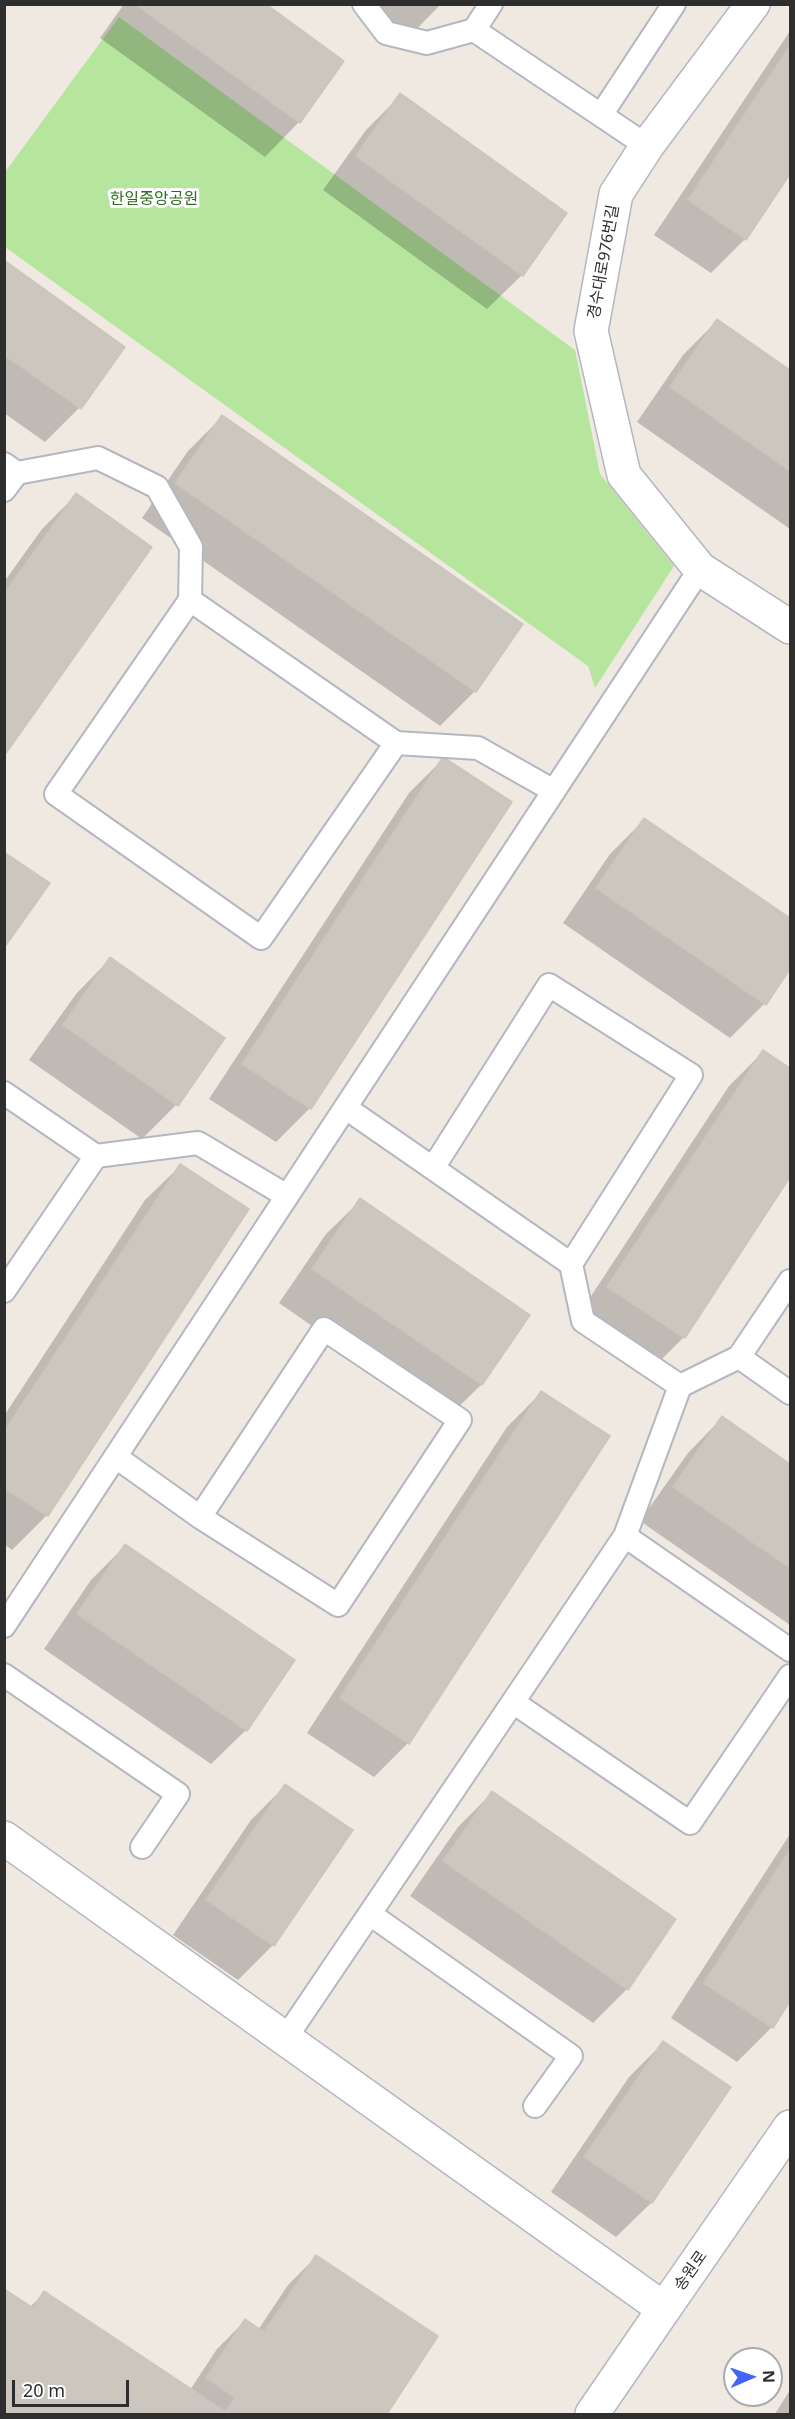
<!DOCTYPE html>
<meta charset="utf-8">
<style>
body{margin:0}
#map{position:relative;width:795px;height:2419px;overflow:hidden;background:#efe9e1;font-family:"Noto Sans",sans-serif}
canvas{display:block}
.frame{position:absolute;inset:0;border:6px solid #2e2e2e;pointer-events:none}
.north{position:absolute;left:723px;top:2347px;width:60px;height:60px;box-sizing:border-box;background:#fff;border:2px solid #ababab;border-radius:50%;rotate:88deg;font-size:16px;font-weight:700;line-height:24px;text-align:center;color:#2e2e2e}
.north::after{content:'';display:block;margin:auto;width:21px;height:27px;background:#4264fb;clip-path:polygon(50% 0,100% 100%,50% 72%,0 100%)}
.scale{position:absolute;left:12px;top:2380px;width:117px;height:27px;box-sizing:border-box;border:3px solid #2e2e2e;border-top:0;padding-left:8px;font-size:18px;line-height:21px;white-space:nowrap;color:#2e2e2e;-webkit-text-stroke:4px #fff;paint-order:stroke}
</style>
<div id="map">
<canvas width="795" height="2419"></canvas>
<div class="frame"></div>
<div class="north">N</div>
<div class="scale">20 m</div>
</div>
<script>
const g = document.querySelector('canvas').getContext('2d');
g.lineJoin = 'round';
function fillPath(path, color) { g.fillStyle = color; g.fill(path, 'evenodd'); }
function strokePath(path, color, width, dash) { g.strokeStyle = color; g.lineWidth = width; g.lineCap = dash ? 'butt' : 'round'; g.setLineDash(dash || []); g.stroke(path); }
function write(font, color, halo, rows, align = 'center') {
  g.font = font + ' "Noto Sans","Noto Sans KR",sans-serif'; g.lineWidth = 6; g.setLineDash([]); g.textBaseline = 'middle'; g.strokeStyle = halo; g.fillStyle = color; for (const [text, x, y, turn = 0] of rows) {
    g.save(); g.translate(x, y); g.rotate((+turn || 0) * Math.PI / 180); g.textAlign = isNaN(turn) ? turn : align; if (halo) g.strokeText(text, 0, 0); g.fillText(text, 0, 0); g.restore();
  }
}
fillPath(new Path2D(`
 M119,17l456,333 25,124 74,92 -79,122 -7,-22 -583,-419v-75z`), '#b6e59e');
fillPath(new Path2D(`
 M124,4h140l35,118 -34,35 -165,-119z
 M359,4h82l-33,34z
 M790,31v140l-45,68 -34,34 -57,-38z
 M401,95l121,180 -35,34 -164,-119 43,-60z
 M4,262l119,85 -44,61 -34,34 -41,-29z
 M717,321l73,51v157l-153,-107 46,-67z
 M222,417l299,208 -46,66 -35,35 -298,-208 46,-67z
 M76,495l-72,258v-171l38,-53z
 M443,759l-133,349 -34,34 -67,-43 200,-306z
 M644,820l146,100v46l-26,38 -34,34 -167,-115 47,-69z
 M110,959l113,79 -47,67 -34,34 -113,-79 47,-66z
 M763,1052l27,18v104l-106,163 -34,34 -76,-49 155,-236z
 M180,1166l67,44 -200,305 -35,35 -8,-6v-128l141,-216z
 M361,1200l167,115 -47,70 -35,34 -167,-116 47,-69z
 M541,1393l-133,350 -34,34 -67,-44 200,-306z
 M722,1418l68,48v159l-150,-104 48,-68z
 M126,1545l167,116 -47,69 -35,34 -167,-115 47,-69z
 M285,1786l66,44 -78,115 -35,35 -65,-45 78,-115z
 M492,1793l135,196 -34,34 -183,-127 48,-69z
 M790,1834v164l-18,29 -35,35 -66,-44z
 M663,2043l66,45 -78,115 -35,34 -65,-45 78,-115z
 M316,2257l120,80 -51,77h-381v-123l25,17 15,-15 146,97 27,-41 28,-28 13,9 30,-45z
 M790,2390v24h-15z`), '#0003');
const building = new Path2D(`
 M135,4h131l78,57 -44,62z
 M790,46v128l-44,66 -58,-40z
 M400,93l167,120 -44,63 -167,-120z
 M4,260l121,87 -44,62 -77,-54z
 M717,319l73,51v101l-120,-84z
 M222,415l301,209 -47,68 -301,-209z
 M76,493l76,54 -148,209v-162z
 M443,757l69,45 -201,307 -69,-45z
 M644,818l146,100v51l-24,36 -170,-117z
 M4,852l46,31 -46,65z
 M110,957l115,81 -47,68 -115,-81z
 M763,1050l27,18v109l-105,161 -78,-51z
 M180,1164l69,45 -201,307 -44,-28v-56z
 M360,1198l170,117 -48,70 -170,-116z
 M541,1391l69,45 -201,308 -69,-46z
 M722,1416l68,48v104l-117,-81z
 M125,1544l170,116 -48,71 -170,-117z
 M285,1784l68,46 -79,116 -68,-46z
 M492,1791l184,128 -48,71 -185,-129z
 M790,1850v151l-17,27 -69,-45z
 M663,2041l68,46 -79,116 -68,-46z
 M316,2255l122,81 -51,78h-383v-125l29,19 11,-17 182,121 9,-15 -29,-19 39,-59 19,13z`);
fillPath(building, '#cbc7bf');
strokePath(building, '#cbc5ba', 1.5);
const service = new Path2D(`
 M364,4l22,29 41,10 47,-13
 M491,4l-17,26 173,116
 M601,115l73,-111
 M4,464l13,9 81,-15 59,29 34,60 -1,53
 M4,490l13,-17
 M396,743l-135,195 -205,-144 134,-194 206,143 82,5 76,43
 M4,1093l92,63 102,-13 89,53
 M346,1108l225,156 12,57 97,65 59,-29 51,-76
 M433,1168l116,-183 142,90 -120,189
 M4,1291l92,-135
 M739,1357l51,36
 M116,1457l84,60 138,88 122,-185 -136,-91 -124,188
 M625,1536l55,-150
 M4,1626l696,-1057
 M790,1650l-165,-114 -112,166 177,121 100,-147
 M4,1675l174,119 -36,53
 M370,1914l201,142 -36,50
 M285,2039l228,-337`);
const minor = new Path2D(`
 M753,4l-106,142 -31,48 -25,137 33,144 76,94 90,58
 M4,1838l660,471 126,-182`);
const tertiary = new Path2D(`
 M592,2414l72,-105`);
strokePath(service, '#b4b7c1', 26);
strokePath(minor, '#b4b7c1', 36);
strokePath(tertiary, '#b4b7c1', 36);
strokePath(service, '#fff', 22);
strokePath(minor, '#fff', 33);
strokePath(tertiary, '#fff', 33);
write('16px', '#2c6e1b', '#fff', [
 ["한일중앙공원",154,199]
]);
write('16px', '#2e2e2e', '#fff', [
 ["경수대로976번길",604,262,-80],
 ["송원로",691,2271,-55]
]);
</script>
